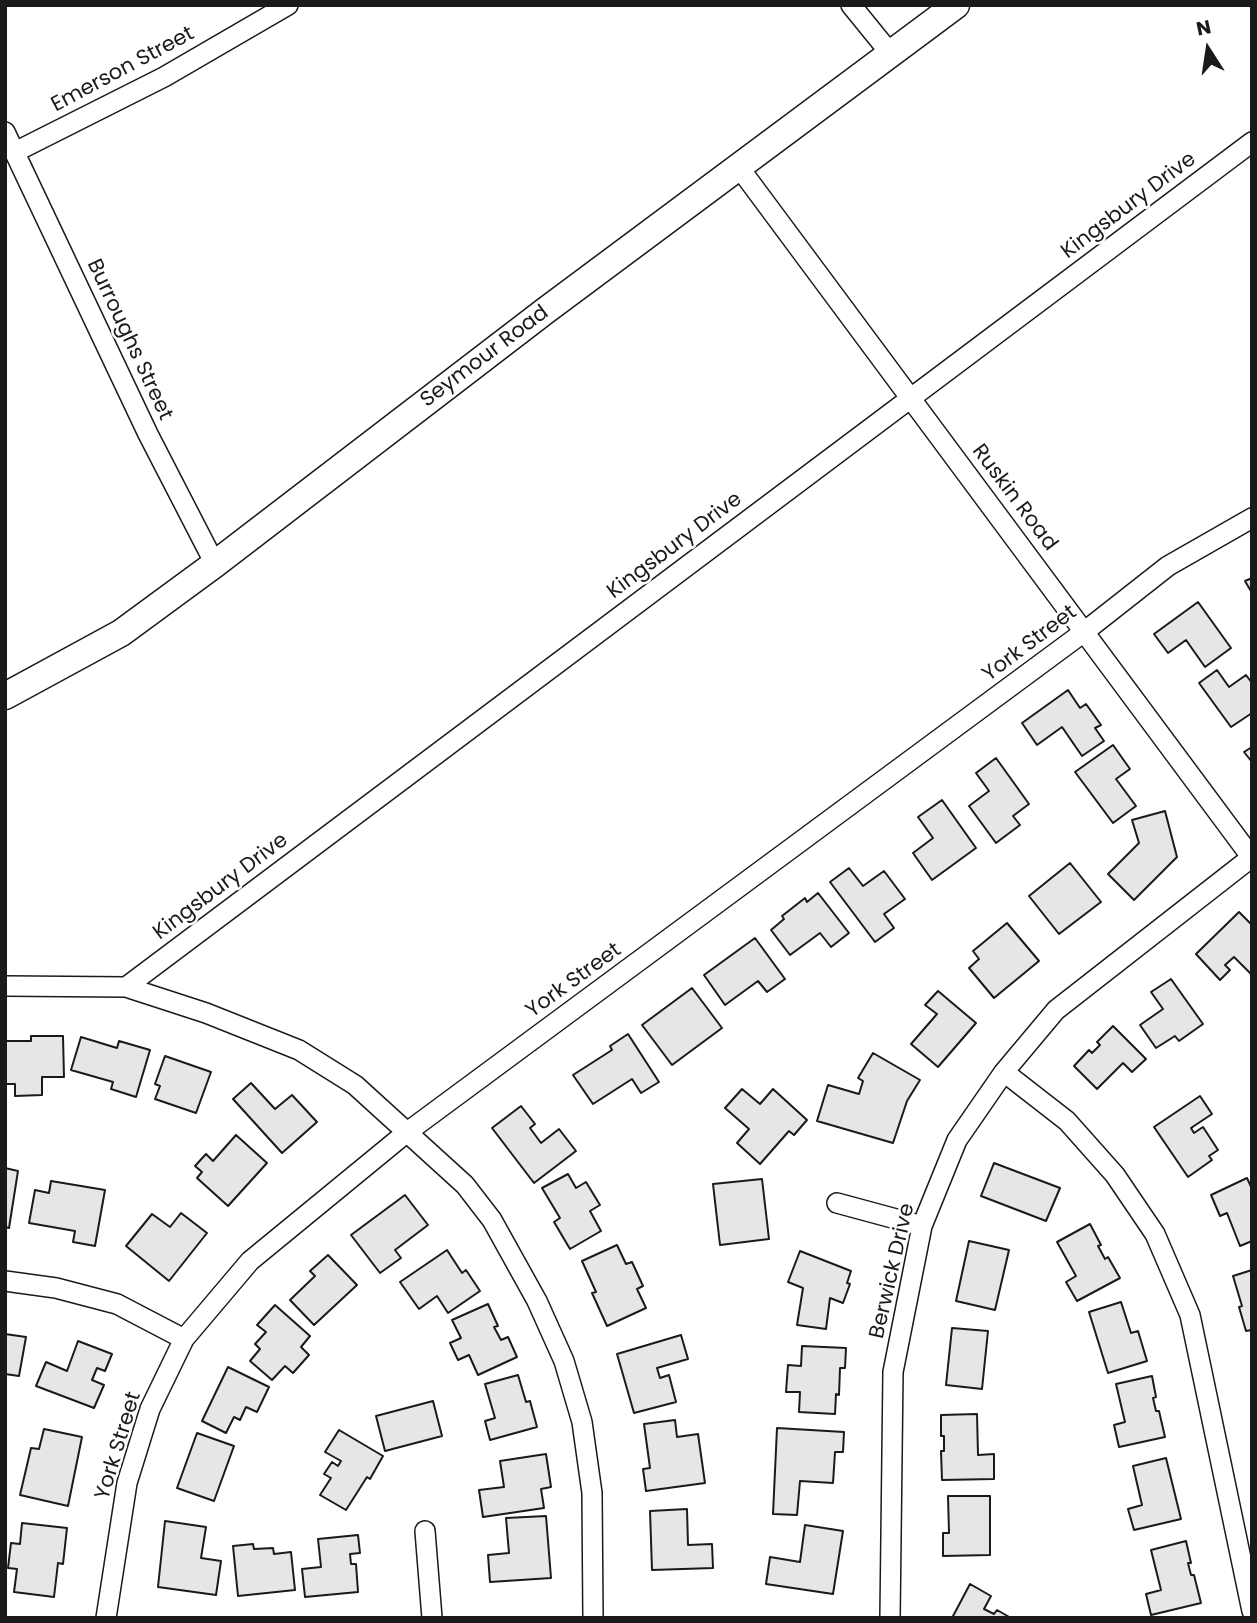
<!DOCTYPE html>
<style>
body{margin:0}
#map{position:relative;width:1257px;height:1623px;overflow:hidden;background:#fff;font-family:Poppins,sans-serif}
canvas{display:block}
.frame{position:absolute;inset:0;border:7px solid #1a1a1a;pointer-events:none}
.north{position:absolute;left:1173px;top:14px;width:70px;height:70px;-webkit-text-stroke:5px #fff;paint-order:stroke;rotate:348deg;font-size:19px;font-weight:700;line-height:28px;text-align:center;color:#1a1a1a}
.north::after{content:'';display:block;margin:auto;width:24px;height:32px;background:#1a1a1a;clip-path:polygon(50% 0,100% 100%,50% 72%,0 100%)}
</style>
<div id="map">
<canvas width="1257" height="1623"></canvas>
<div class="frame"></div>
<div class="north">N</div>
</div>
<script>
const g = document.querySelector('canvas').getContext('2d');
g.lineJoin = 'round';
function fillPath(path, color) { g.fillStyle = color; g.fill(path, 'evenodd'); }
function strokePath(path, color, width, dash) { g.strokeStyle = color; g.lineWidth = width; g.lineCap = dash ? 'butt' : 'round'; g.setLineDash(dash || []); g.stroke(path); }
function write(font, color, halo, rows, align = 'center') {
  g.font = font + ' Poppins,sans-serif'; g.lineWidth = 5; g.setLineDash([]); g.textBaseline = 'middle'; g.strokeStyle = halo; g.fillStyle = color; for (const [text, x, y, turn = 0] of rows) {
    g.save(); g.translate(x, y); g.rotate((+turn || 0) * Math.PI / 180); g.textAlign = isNaN(turn) ? turn : align; if (halo) g.strokeText(text, 0, 0); g.fillText(text, 0, 0); g.restore();
  }
}
const building = new Path2D(`
 M1252,578v15l-7,-12z
 M1198,602l33,46 -26,19 -19,-27 -18,13 -14,-19z
 M1217,670l12,17 17,-12 6,8v30l-21,14 -32,-44z
 M1068,690l12,18 6,-4 15,21 -6,3 9,13 -22,15 -20,-29 -25,18 -15,-22z
 M1113,745l17,24 -14,10 20,27 -23,17 -38,-51z
 M1252,747v15l-8,-10z
 M996,758l33,46 -16,12 7,9 -24,18 -27,-37 20,-15 -13,-18z
 M942,800l34,48 -44,32 -19,-27 20,-15 -15,-21z
 M1165,811l12,46 -43,43 -26,-26 31,-31 -7,-23z
 M1070,863l31,39 -42,32 -30,-38z
 M849,868l14,18 21,-15 21,28 -21,15 10,14 -19,14 -45,-60z
 M818,893l31,40 -18,14 -11,-14 -30,22 -19,-25 13,-11 -2,-3 23,-18 2,4z
 M1239,912l13,13v50l-18,-18 -9,8 5,5 -10,10 -24,-26z
 M1007,923l32,38 -45,37 -25,-30 10,-9 -6,-8z
 M755,938l30,41 -18,13 -9,-11 -33,24 -21,-30z
 M1171,979l32,45 -24,17 -4,-5 -19,12 -16,-23 23,-16 -12,-17z
 M692,988l30,40 -50,37 -30,-40z
 M938,991l38,32 -38,44 -27,-23 26,-30 -12,-9z
 M1113,1026l33,33 -14,13 -9,-9 -26,26 -23,-23 15,-16 3,3 8,-8 -3,-3z
 M628,1034l31,48 -18,11 -9,-14 -39,25 -20,-29 39,-25 -2,-4z
 M31,1036h32l1,41h-22v18l-27,1v-12h-10v-43h26z
 M81,1037l36,11 2,-7 31,9 -14,47 -25,-8 2,-7 -42,-12z
 M873,1053l47,27 -13,21 -14,42 -76,-22 11,-36 31,9 4,-13 -5,-3z
 M165,1056l46,16 -15,41 -41,-14 5,-13 -5,-2z
 M251,1083l24,26 17,-14 25,27 -35,31 -49,-54z
 M742,1089l18,15 13,-15 34,31 -13,15 -5,-4 -29,33 -23,-21 12,-14 -24,-21z
 M1200,1096l12,18 -21,14 3,5 9,-6 15,23 -9,6 3,4 -24,17 -34,-50z
 M521,1106l14,18 -5,4 11,15 18,-14 17,22 -42,32 -42,-55z
 M236,1135l31,28 -39,43 -31,-28 5,-6 -7,-6 11,-12 7,7z
 M994,1163l66,25 -14,33 -65,-25z
 M5,1168l13,3 -9,57 -4,-1z
 M568,1174l8,14 10,-6 14,23 -10,6 11,20 -31,18 -16,-27 6,-4 -18,-30z
 M1247,1178l5,11v52l-12,5 -13,-33 -7,3 -9,-21z
 M762,1179l7,60 -49,6 -7,-61z
 M51,1181l54,9 -10,56 -22,-4 2,-11 -46,-8 6,-33 14,3z
 M405,1195l23,30 -33,25 6,8 -21,15 -29,-38z
 M181,1213l26,20 -38,48 -43,-35 26,-32 18,13z
 M1090,1224l11,21 -3,1 7,13 3,-2 12,21 -43,23 -11,-19 10,-6 -19,-34z
 M969,1241l40,9 -14,60 -39,-9z
 M617,1245l9,19 6,-2 11,24 -6,3 9,19 -39,18 -15,-33 4,-1 -14,-31z
 M447,1250l15,23 4,-3 14,21 -32,22 -11,-17 -18,13 -19,-27z
 M800,1251l51,20 -4,12 3,1 -7,19 -13,-5 -4,31 -29,-4 6,-37 -15,-6z
 M328,1255l29,30 -43,40 -24,-25 25,-24 -5,-5z
 M1252,1270v60l-6,1 -7,-24 3,-1 -9,-30z
 M1121,1302l10,31 7,-2 9,30 -39,12 -19,-61z
 M488,1304l10,22 -4,1 7,13 7,-3 9,20 -39,18 -9,-20 -11,5 -8,-17 11,-5 -9,-18z
 M275,1305l35,31 -9,11 8,8 -16,18 -8,-7 -13,14 -22,-19 10,-12 -5,-5 11,-12 -9,-7z
 M952,1328l36,3 -6,58 -36,-4z
 M5,1334l21,3 -7,39 -14,-2z
 M681,1335l7,24 -31,9 3,10 9,-3 7,27 -42,11 -17,-59z
 M78,1341l34,13 -7,17 -8,-3 -5,12 12,5 -10,23 -58,-22 10,-24 21,9z
 M802,1346l44,2 -1,20h-5l-1,27 -3,-1 -1,20 -36,-2 1,-20h-14l2,-27 13,1z
 M228,1367l41,20 -12,25 -11,-5 -6,13 -6,-3 -8,16 -24,-12z
 M518,1375l8,27 4,-1 7,26 -47,13 -5,-19 10,-3 -10,-34z
 M1152,1376l4,21 -3,1 3,13h3l6,26 -46,10 -5,-22 11,-3 -9,-38z
 M433,1401l9,35 -57,15 -9,-35z
 M977,1414l1,41 16,-1v25l-52,1 -1,-29h3v-15h-3v-21z
 M675,1420l2,17 21,-3 7,49 -59,8 -3,-22 7,-1 -6,-44z
 M777,1428l67,4 -1,20h-8l-2,31 -33,-2 -3,34 -24,-1z
 M44,1429l38,8 -14,69 -48,-11 11,-47 8,1z
 M339,1430l44,26 -13,23 -3,-2 -21,33 -26,-15 11,-17 -7,-4 8,-12 6,4 3,-5 -16,-9z
 M197,1433l37,13 -20,55 -37,-13z
 M546,1454l5,33 -10,2 3,19 -61,9 -4,-27 25,-3 -4,-26z
 M1166,1458l15,61 -47,11 -6,-21 14,-4 -9,-39z
 M948,1496h42v59l-47,1v-23h6z
 M687,1509l1,36 24,-1 1,24 -61,2 -2,-59z
 M546,1516l5,62 -61,4 -2,-27 21,-2 -3,-35z
 M165,1521l41,6 -5,31 20,3 -5,34 -58,-8z
 M22,1523l45,5 -4,36 -5,-1 -4,34 -40,-5 3,-23 -9,-1 3,-25 9,1z
 M805,1525l38,6 -10,63 -67,-10 4,-27 30,5z
 M358,1535l2,18 -10,1 1,10h5l2,28 -53,5 -3,-28 19,-2 -3,-28z
 M1186,1541l5,22h-3l3,12h3l7,28 -50,12 -5,-21 15,-4 -10,-40z
 M253,1544l1,5 19,-1 1,6 17,-2 4,38 -57,6 -5,-50z
 M970,1584l21,12 -7,13 10,5 3,-4 14,8h-59z`);
fillPath(building, '#e6e6e6');
strokePath(building, '#1a1a1a', 2);
const street = new Path2D(`
 M851,5l39,48
 M5,132l143,302 67,130
 M15,152l149,-75 124,-72
 M738,166l514,692
 M5,986l121,1 80,26 93,37 56,35 110,100 27,35 45,81 27,60 18,61 10,71 1,125
 M126,987l1126,-845
 M1004,1072l63,49 48,54 40,59 35,81 62,296
 M837,1203l85,23
 M5,1281l51,7 61,16 67,35
 M425,1531l7,87
 M106,1618l21,-135 23,-74 34,-70 66,-78 156,-128 678,-501 84,-66 84,-48
 M890,1618l3,-246 29,-146 35,-86 47,-68 52,-62 196,-153`);
const secondary = new Path2D(`
 M5,696l116,-63 94,-69 330,-253 411,-306`);
strokePath(street, '#1a1a1a', 22);
strokePath(secondary, '#1a1a1a', 29);
strokePath(street, '#fff', 19);
strokePath(secondary, '#fff', 26);
write('21px', '#1a1a1a', '#fff', [
 ["Emerson Street",123,70,-28],
 ["Kingsbury Drive",1129,206,-37],
 ["Burroughs Street",129,340,65],
 ["Seymour Road",485,357,-37],
 ["Ruskin Road",1014,498,53],
 ["Kingsbury Drive",675,546,-37],
 ["York Street",1030,644,-37],
 ["Kingsbury Drive",221,887,-37],
 ["York Street",574,981,-36],
 ["Berwick Drive",893,1271,-77],
 ["York Street",119,1446,-73]
]);
</script>
